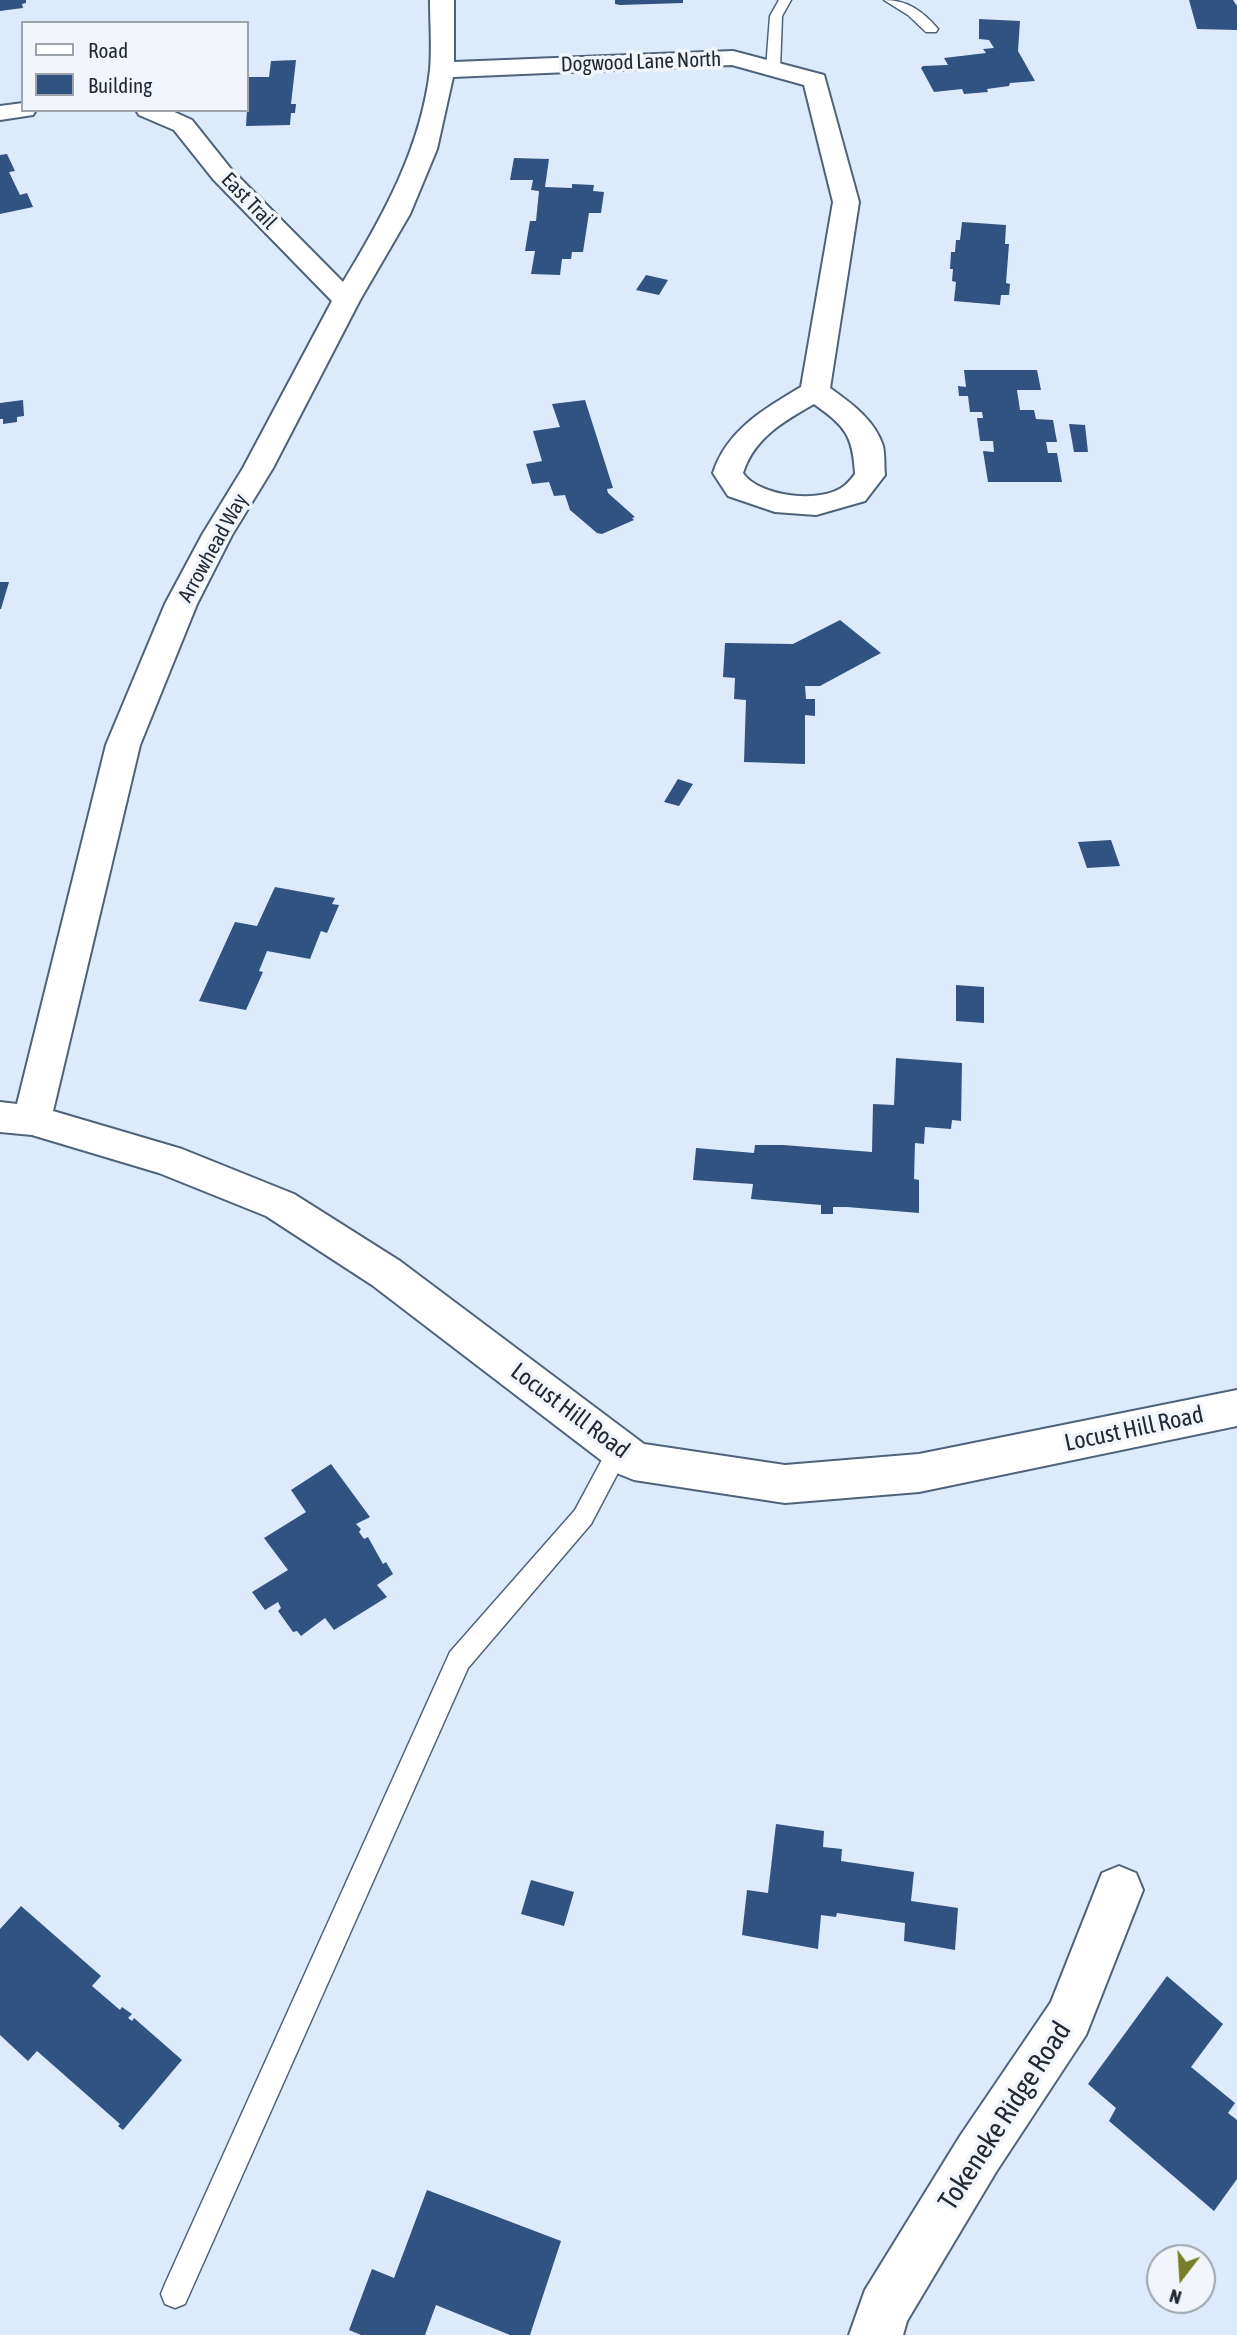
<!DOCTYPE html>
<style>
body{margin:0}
#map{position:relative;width:1237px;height:2335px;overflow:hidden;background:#ddeafb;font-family:"Asap Condensed",sans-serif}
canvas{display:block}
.legend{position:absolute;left:21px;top:21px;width:228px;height:91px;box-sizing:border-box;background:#f2f6fc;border:2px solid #9ea4ac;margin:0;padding:9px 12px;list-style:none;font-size:21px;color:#212934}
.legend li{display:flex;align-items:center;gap:14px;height:35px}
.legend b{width:35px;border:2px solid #9ea4ac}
.north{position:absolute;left:1146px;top:2244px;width:70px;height:70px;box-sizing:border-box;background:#f2f6fc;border:2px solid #9ea4ac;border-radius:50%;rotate:197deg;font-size:19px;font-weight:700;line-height:28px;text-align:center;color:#212934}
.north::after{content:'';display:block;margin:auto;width:24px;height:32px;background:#787d28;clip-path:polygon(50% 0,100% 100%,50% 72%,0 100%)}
</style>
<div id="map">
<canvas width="1237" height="2335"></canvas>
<ul class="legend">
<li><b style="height:9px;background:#fff"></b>Road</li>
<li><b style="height:19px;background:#305381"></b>Building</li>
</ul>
<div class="north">N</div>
</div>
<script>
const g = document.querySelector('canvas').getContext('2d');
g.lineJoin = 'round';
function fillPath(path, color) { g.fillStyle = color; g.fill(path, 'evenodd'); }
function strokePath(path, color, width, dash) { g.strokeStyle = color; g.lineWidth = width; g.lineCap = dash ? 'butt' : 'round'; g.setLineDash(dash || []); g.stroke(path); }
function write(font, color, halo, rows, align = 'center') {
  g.font = font + ' "Asap Condensed",sans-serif'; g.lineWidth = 7; g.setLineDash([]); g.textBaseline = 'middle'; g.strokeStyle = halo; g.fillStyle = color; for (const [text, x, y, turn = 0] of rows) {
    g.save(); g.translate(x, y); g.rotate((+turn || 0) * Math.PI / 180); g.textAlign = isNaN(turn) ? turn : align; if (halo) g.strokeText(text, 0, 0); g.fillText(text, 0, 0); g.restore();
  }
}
fillPath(new Path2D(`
 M0,0h26v3l-4,1 1,4 -23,3z
 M615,0h68v3l-63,2 -5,-1z
 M1189,0h44l4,6v24l-40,-1z
 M979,19l41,2 -2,30 17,30 -25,2 -1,3 -22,3 1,3 -24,2 -2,-5 -28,3 -13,-24 2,-2 25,-1 -4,-7 42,-5 -3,-4 11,-1 -5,-8 -10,-1z
 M296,60l-5,44h5l-1,9h-4l-1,12 -44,1 3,-49h20l2,-16z
 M7,154l8,17 -6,1 11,23 7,-2 6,14 -33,7v-59z
 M514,158l35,1 -4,28 27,1v-4l22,1 -1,6 11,1 -3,21h-12l-6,39h-11l-1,7h-9l-2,16 -29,-1 4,-23h-10l5,-30h6l3,-30 -8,-1 2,-10h-23z
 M962,222l44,3 -1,19h4l-3,39 4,1 -1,11h-8l-1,10 -46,-4 2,-19 -4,-1 1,-12h-3l1,-17h4l1,-12h4z
 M646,275l22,5 -9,15 -23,-5z
 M964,370h73l4,20h-24l3,20h14l2,9 17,1 4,22h-11l2,11h9l5,29h-74l-5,-31 11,1 -1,-11h-13l-3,-23h6l-1,-6h-12l-2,-16h-9l-1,-10 8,1z
 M23,400l1,16 -7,1v5l-14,2v-5h-3v-16z
 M585,400l28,88 -6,1 1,4 27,24 -3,1 2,2 -32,14 -5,-1 -27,-23 -5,-15 -11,1 -5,-14 -17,2 -6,-20 16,-3 -9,-30 27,-4 -8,-23z
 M1069,424l16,1 3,27h-14z
 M0,582h9l-8,27h-1z
 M840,620l41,33 -61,33h-15l1,13h9v17l-10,-1v49l-61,-2 2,-62 -12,-1 1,-21 -12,-1 2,-34 68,1z
 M678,779l15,5 -14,22 -15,-4z
 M1111,840l9,26 -33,2 -9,-26z
 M275,887l60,11 -3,6 7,1 -12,28 -6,-2 -11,28 -43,-8 -8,20 4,1 -17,38 -47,-9 36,-79 22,4z
 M956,985l28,2v36l-28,-2z
 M896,1058l66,5 -1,58 -9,-1 -1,9 -26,-2 -1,17 -9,-1 -1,36 5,1v33l-72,-6h-14v7h-12v-9l-70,-6 2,-15 -60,-4 3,-32 58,5 1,-8h28l89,7 1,-48 21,1z
 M331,1464l39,53 -14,7 5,5 -2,3 5,7 4,-2 15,27 3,-2 7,12 -16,11 10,12 -53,33 -9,-12 -24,18 -4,-5 -4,1 -15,-21 3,-3 -3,-6 -13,8 -13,-18 36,-22 -24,-32 42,-26 -15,-22z
 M776,1824l48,7 -1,16 19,2 -1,12 73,11 -3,29 47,7 -3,42 -51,-9 1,-18 -68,-10 -1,4 -15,-2 -3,34 -76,-14 5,-45 21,3z
 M531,1880l43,12 -10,34 -43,-12z
 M21,1906l80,70 -9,10 28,24 2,-3 10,7 -4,4 4,3 2,-3 48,42 -59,70 -5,-4 2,-2 -83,-73 -9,10 -28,-26v-106z
 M1167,1976l56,48 -32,43 44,36 -7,10 9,7v59l-23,32 -105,-90 7,-13 -28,-24z
 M427,2190l134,51 -31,94h-20l-74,-30 -11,30h-64l-12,-5 23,-61 22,9z`), '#305381');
const lane = new Path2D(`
 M779,0h12l-9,16 -2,53 -7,4 -7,-4 4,-53z
 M884,0c23,0 39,11 54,29l-2,3h-10l-18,-17z
 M619,1440l8,3 3,7 -39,74 -123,144 -283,636 -10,4 -10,-4 -4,-10 4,-10 285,-632 125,-142 36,-67z`);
const street = new Path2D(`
 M430,0h24v62l279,-11 91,24 35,127 -29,186c21,15 45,32 53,58 2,9 1,20 2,29l-20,26 -49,14 -41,-3 -47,-16 -15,-23c14,-43 51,-64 88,-86l32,-185 -29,-117 -72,-20 -279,12 -16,72 -27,65 -50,86 -87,168 -41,67 -35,69 -57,141 -87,366 129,38 112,45 106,67 244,183 141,21 134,-11 318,-64v36l-318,66 -134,11 -151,-23 -15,-6 -247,-189 -106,-69 -107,-43 -127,-38 -32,-3v-30l17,2 89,-359 59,-141 37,-69 41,-67 89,-167 -119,-122 -39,-49 -35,-15 -3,-5h34l22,10 39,49 112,113c40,-66 78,-134 87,-212 2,-23 0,-47 0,-70zM814,404c31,22 39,31 41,70 -3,4 -7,9 -11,12 -23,18 -85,11 -101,-13 11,-35 41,-52 71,-69z
 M23,103v7h13l-3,5 -33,5v-14z
 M1119,1866l17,7 7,17 -57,145 -90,137 -89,149 -4,14h-54l16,-45 95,-154 91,-134 51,-129z`);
strokePath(lane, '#4f627b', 3);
strokePath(street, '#4f627b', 4);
fillPath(lane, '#fff');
fillPath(street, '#fff');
write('21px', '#212934', '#f2f6fc', [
 ["Dogwood Lane North",641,62,-2],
 ["East Trail",249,201,46],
 ["Arrowhead Way",213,548,-61]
]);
write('24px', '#212934', '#f2f6fc', [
 ["Locust Hill Road",570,1411,37],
 ["Locust Hill Road",1134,1429,-12]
]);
write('28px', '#212934', '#f2f6fc', [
 ["Tokeneke Ridge Road",1005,2116,-57]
]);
</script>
